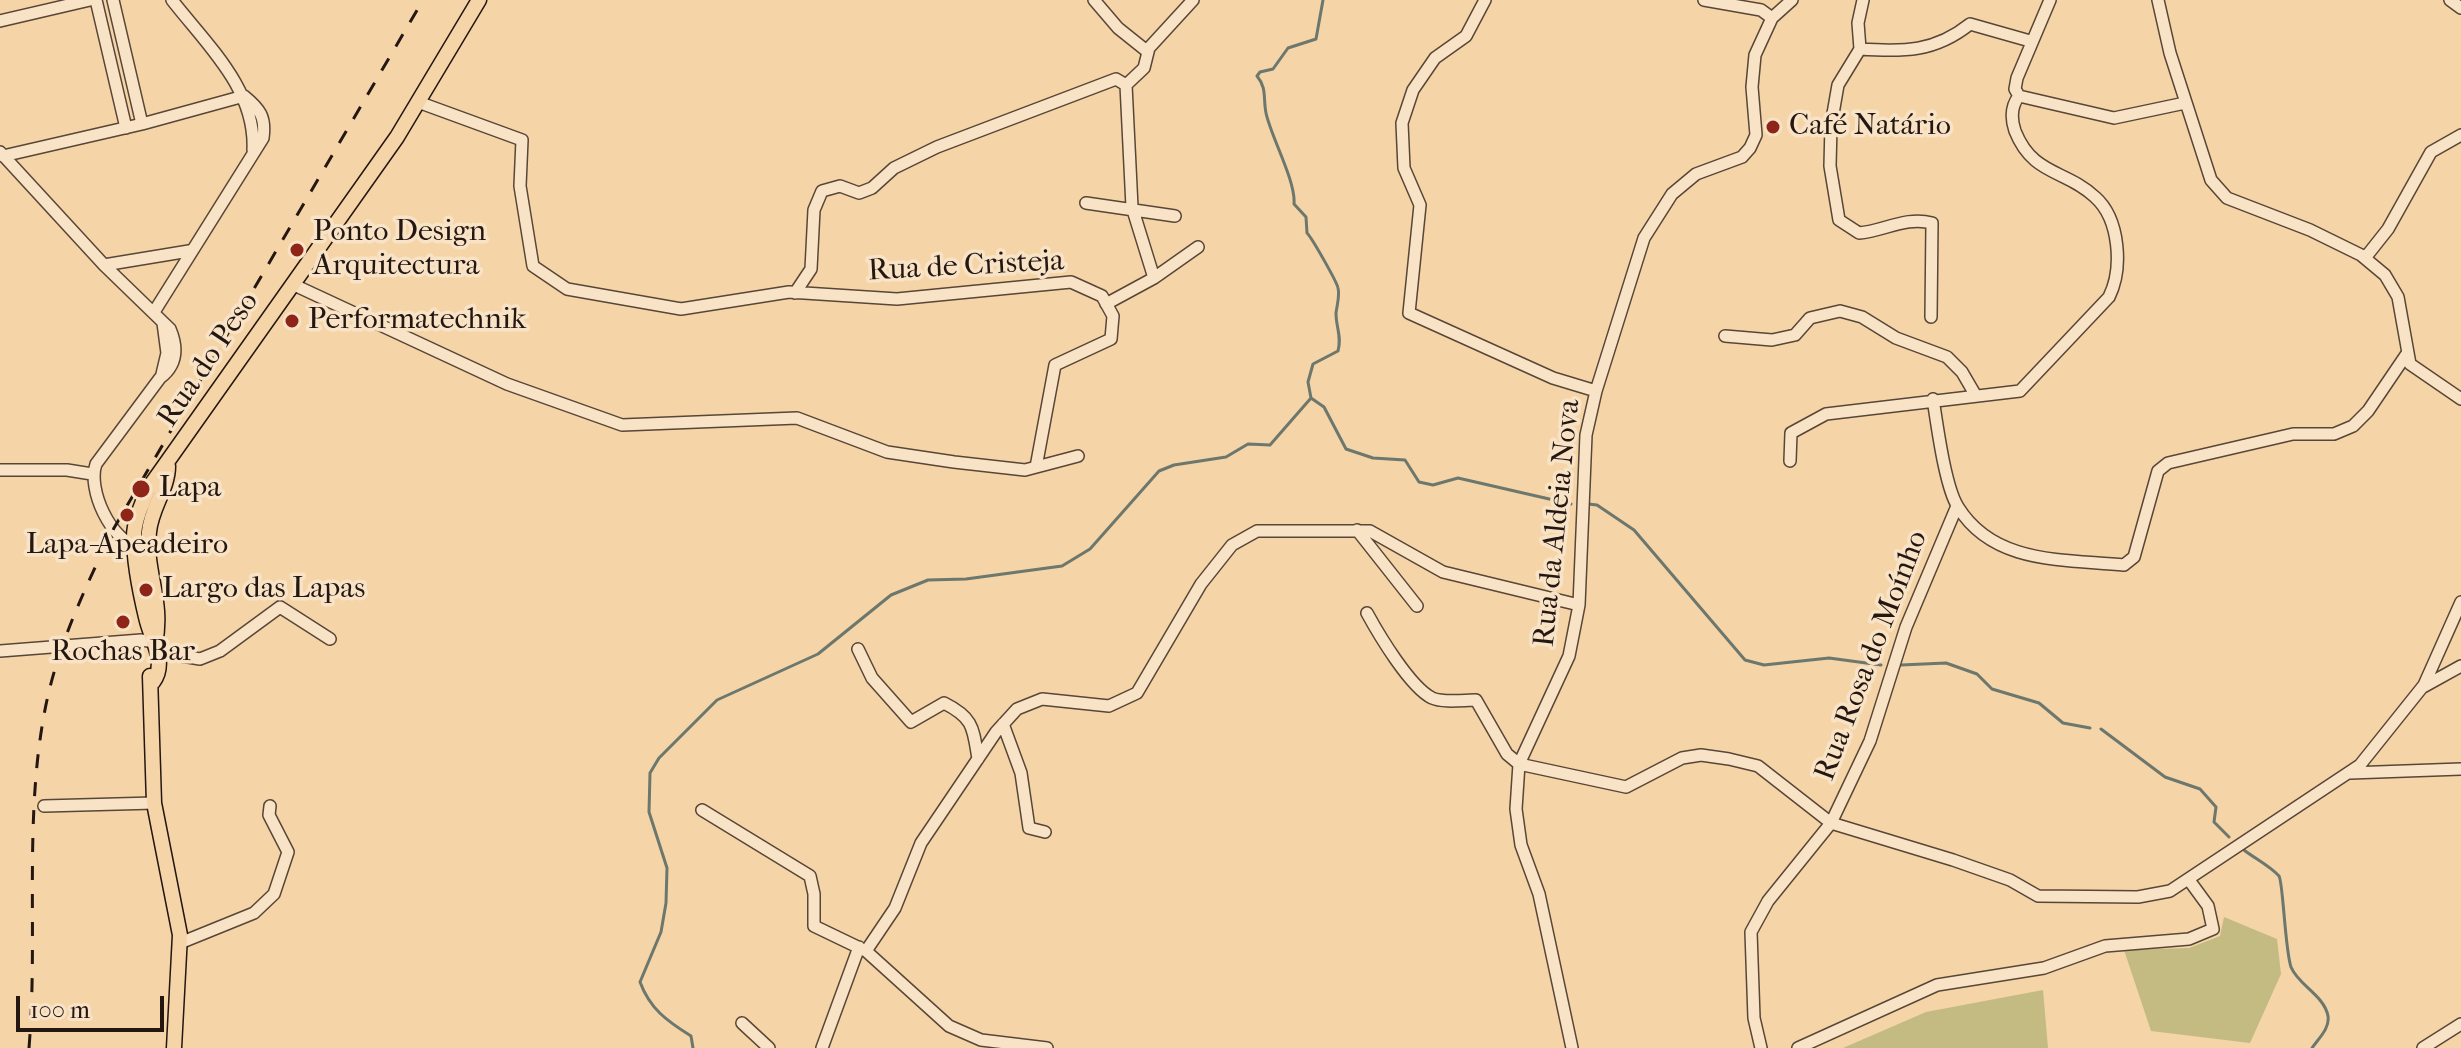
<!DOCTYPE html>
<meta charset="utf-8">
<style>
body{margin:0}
#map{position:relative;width:2461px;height:1048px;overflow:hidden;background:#f5d4a7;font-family:"IM FELL French Canon",serif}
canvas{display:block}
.scale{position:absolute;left:16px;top:996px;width:148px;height:36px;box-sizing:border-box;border:4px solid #241611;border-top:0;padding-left:10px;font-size:24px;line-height:28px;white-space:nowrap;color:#241611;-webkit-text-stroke:6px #f8e3c6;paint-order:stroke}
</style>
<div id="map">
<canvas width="2461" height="1048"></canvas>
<div class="scale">100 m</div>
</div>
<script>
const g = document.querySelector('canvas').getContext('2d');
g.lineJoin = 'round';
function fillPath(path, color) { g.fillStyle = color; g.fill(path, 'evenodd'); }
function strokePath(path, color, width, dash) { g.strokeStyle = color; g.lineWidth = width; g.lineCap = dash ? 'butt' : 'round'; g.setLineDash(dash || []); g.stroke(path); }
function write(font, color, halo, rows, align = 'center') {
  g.font = font + ' "IM FELL French Canon",serif'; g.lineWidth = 7; g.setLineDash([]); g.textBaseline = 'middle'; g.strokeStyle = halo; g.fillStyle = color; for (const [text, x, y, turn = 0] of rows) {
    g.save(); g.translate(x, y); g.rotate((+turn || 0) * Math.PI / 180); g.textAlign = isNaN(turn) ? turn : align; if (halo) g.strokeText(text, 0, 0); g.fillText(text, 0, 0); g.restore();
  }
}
fillPath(new Path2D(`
 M2224,917l53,22 4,35 -31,69 -99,-12 -27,-81 65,-2 31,-12z
 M2043,990l5,58h-205l83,-36z`), '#c3bb82');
strokePath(new Path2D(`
 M1311,398l-3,-16 5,-18 25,-13c4,-15 -2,-23 -2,-38 1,-8 4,-17 2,-25 -1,-6 -26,-50 -31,-55l-1,-16 -12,-13c2,-23 -23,-67 -28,-91 -3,-15 1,-25 -9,-37l3,-4 13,-3 15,-21 28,-9 7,-39
 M1311,398l13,9 22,42 27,9 32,2 14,22 14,3 25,-7 113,26
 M1588,504l9,1 37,25 111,130 19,5 65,-7 52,7
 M1901,665l45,-2 31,11 15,15 47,14 24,20 27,5
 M2101,729l64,48 35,12 16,18 -2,15 15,15
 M2244,850c10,8 26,16 35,26 4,5 6,74 12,91 7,18 33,28 37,49 2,12 -9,22 -16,32
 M693,1048l-2,-12c-24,-15 -41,-27 -51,-54l21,-50 5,-29 1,-35 -18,-56 1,-39 9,-15 58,-58 101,-46 73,-59 37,-15 38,-1 96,-13 28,-17 69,-78 15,-6 52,-8 22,-13 22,1 41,-47`), '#6c776d', 3);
const minor = new Path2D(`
 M96,0l30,128
 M113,0l29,124
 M172,0c35,45 84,89 81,150
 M1094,0l24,28 30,24
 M1485,0l-19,36 -31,22 -22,32 -11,33 2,45 16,37 -11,108 144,65 43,13
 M1704,0l57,10 11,8
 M1863,0l-5,23 2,26 -22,36 -7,40 -1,41 9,54 20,13c25,-2 47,-17 73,-10l-1,94
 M2158,0l12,53 41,127 16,18 83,32 51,25 24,20 13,22 12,67 51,35
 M2450,0l11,8
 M0,21l90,-21
 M1860,49c44,3 75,3 110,-25l60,17
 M1126,85l18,-17 5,-20 44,-48
 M2019,96l95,22 71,-15
 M2019,96l-4,-7 2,-11 33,-78
 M418,102l104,38 -2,46 13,80 34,23 114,20 108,-17 108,7 174,-17 31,14 11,20 -2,23 -56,26 -19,102
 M0,152l104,113 66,64c8,19 7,36 -10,49l-64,86c-9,25 15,78 43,83
 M3,156l139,-32 102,-28
 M1086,203l89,13
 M2365,258l23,-29 43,-77 30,-17
 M104,265l85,-14
 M292,284l215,100 115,41 175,-7 90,34 67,10 71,8 53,-14
 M795,293l16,-24 3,-59 8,-19 18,-5 19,7 13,-5 22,-20 43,-21 179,-68 10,6 6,122 22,71
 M1106,304l48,-26 44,-31
 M154,312l109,-174c3,-21 -3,-29 -19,-42
 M1725,336l47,4 23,-5 15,-17 30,-7 22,6 34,21 51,19 15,15 14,24
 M162,374l5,-21 -4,-30
 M1933,399c4,25 12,88 25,108 36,58 106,52 166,58l10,-8 24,-86 10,-8 125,-29h41l19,-8 15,-15 38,-56
 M1790,461l1,-28 35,-19 194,-23 89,-94c14,-28 11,-78 -14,-100 -30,-28 -62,-21 -80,-66 -4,-12 -4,-25 4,-35
 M0,470h67l25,4
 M1357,530l60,76
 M1367,613c12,22 43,74 65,85 11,5 32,2 44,2l31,54 12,10 107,23 56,-29 19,-3 28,4 29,7 73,57 122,37 57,20 28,16 100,1 32,-6 190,-126 64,-80 37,-83
 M858,649l14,29 39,44 33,-19c30,15 29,25 34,56
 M0,651l141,-11 15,2 14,12 30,5 20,-8 60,-44 50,32
 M2423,687l38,-21
 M1003,724l18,49 8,55 16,4
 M2350,773l111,-4
 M44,806l110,-3
 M702,810l108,66 4,18v32l52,25 83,75 32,14 66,8
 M180,943l74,-30 20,-19 14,-42 -19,-37 1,-9
 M866,951l29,-43 26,-65 75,-111 21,-23 25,-10 67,7 28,-13 64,-109 31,-39 25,-14h113l73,41 136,33
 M742,1023l27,25
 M822,1048l37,-101
 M1572,1048l-33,-154 -18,-49 -5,-36 3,-45 50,-108 10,-51 7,-170 10,-44 48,-153 28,-44 24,-20 46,-17 8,-9 6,-13 -4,-48 3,-32 17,-37 20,-18
 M1761,1048l-7,-30 -3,-86 17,-31 63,-78 39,-82 36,-114 51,-121
 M1798,1048l139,-63 107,-17 61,-22 84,-7 24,-10 -5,-23 -19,-26
 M2423,1048l38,-24`);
const major = new Path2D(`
 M155,643c9,-42 -11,-73 -6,-111 2,-24 19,-43 19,-66
 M150,676l4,127 26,132 -6,113
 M153,682c15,-20 -3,-44 -7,-65 -6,-25 -12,-54 -12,-80 0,-16 8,-33 14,-48l249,-352 82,-137`);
strokePath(minor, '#584636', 14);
strokePath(major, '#241611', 17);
strokePath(minor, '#f8e3c6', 11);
strokePath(major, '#f5d4a7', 14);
strokePath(new Path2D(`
 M29,1048c9,-110 -5,-225 15,-333 12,-67 41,-127 70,-187l309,-528`), '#241611', 3, [14, 14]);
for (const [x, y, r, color] of [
 [1773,127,8,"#8f2418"],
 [297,250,8,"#8f2418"],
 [292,321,8,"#8f2418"],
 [141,489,10,"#8f2418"],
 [127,515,8,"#8f2418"],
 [146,590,8,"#8f2418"],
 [123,622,8,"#8f2418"]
]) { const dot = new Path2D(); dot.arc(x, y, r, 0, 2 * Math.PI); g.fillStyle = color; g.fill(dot); strokePath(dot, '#f8e3c6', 3); }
write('30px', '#241611', '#f8e3c6', [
 ["Café Natário",1789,127],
 ["Ponto Design",313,233],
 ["Arquitectura",313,267],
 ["Performatechnik",308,321],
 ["Lapa",159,489],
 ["Lapa-Apeadeiro",127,546,"center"],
 ["Largo das Lapas",162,590],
 ["Rochas Bar",123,653,"center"]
], 'left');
write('30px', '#241611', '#f8e3c6', [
 ["Rua de Cristeja",966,267,-3],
 ["Rua do Peso",209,360,-56],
 ["Rua da Aldeia Nova",1558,523,-84],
 ["Rua Rosa do Moínho",1872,656,-69]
]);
</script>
